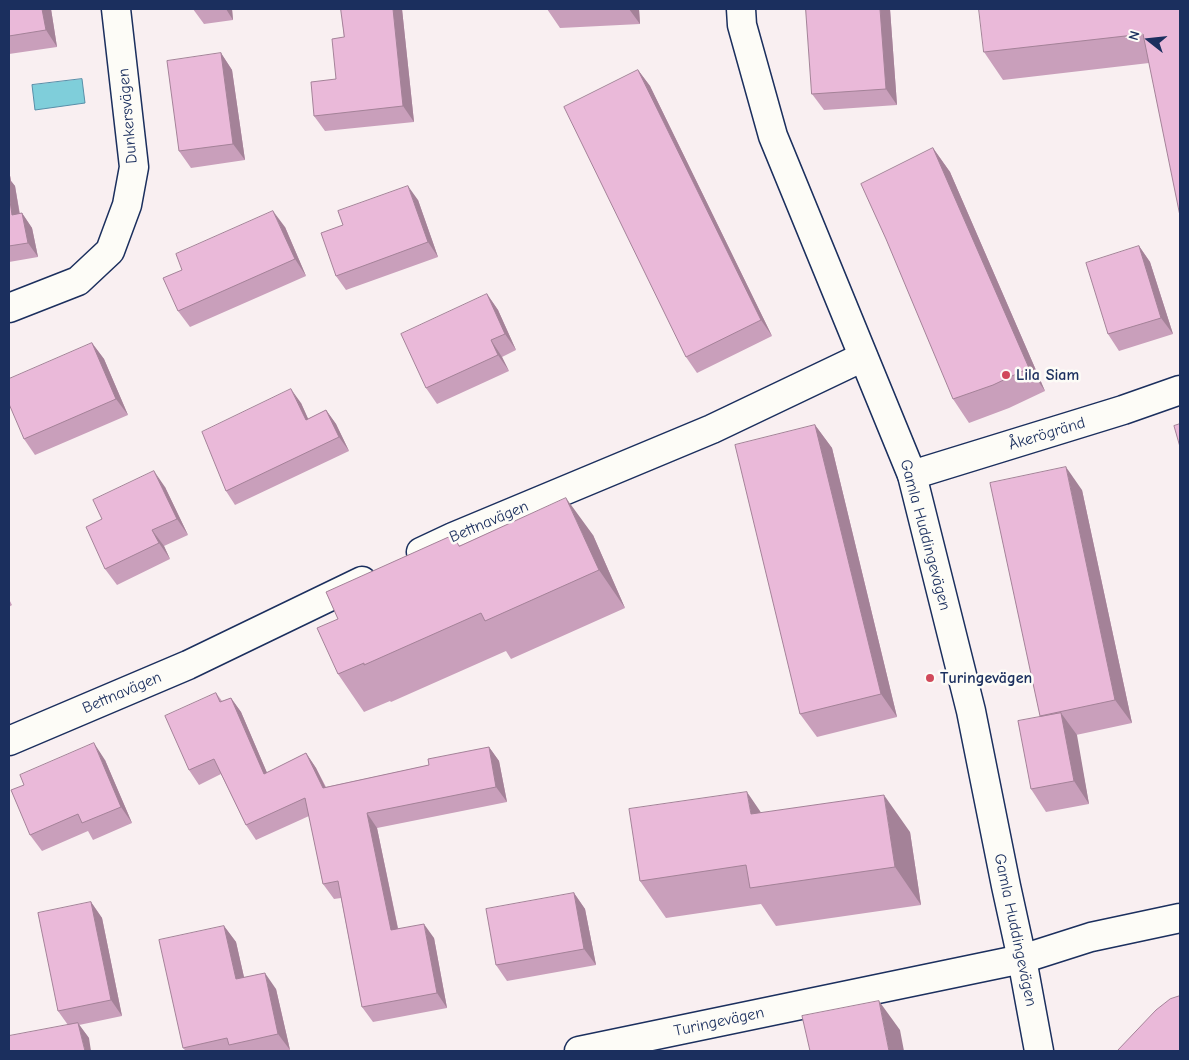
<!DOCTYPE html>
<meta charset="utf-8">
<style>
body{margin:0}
#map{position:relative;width:1189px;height:1060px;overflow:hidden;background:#f9eff1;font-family:"Comic Neue",sans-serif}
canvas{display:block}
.frame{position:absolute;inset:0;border:10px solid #1b2f5e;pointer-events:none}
.north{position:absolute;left:1124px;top:15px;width:50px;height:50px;-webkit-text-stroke:4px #fdfcf7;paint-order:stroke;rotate:286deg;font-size:14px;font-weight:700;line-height:20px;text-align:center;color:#1b2f5e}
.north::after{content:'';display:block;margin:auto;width:18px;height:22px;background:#1b2f5e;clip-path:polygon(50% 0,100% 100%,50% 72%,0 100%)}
</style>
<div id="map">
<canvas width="1189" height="1060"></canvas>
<div class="frame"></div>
<div class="north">N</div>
</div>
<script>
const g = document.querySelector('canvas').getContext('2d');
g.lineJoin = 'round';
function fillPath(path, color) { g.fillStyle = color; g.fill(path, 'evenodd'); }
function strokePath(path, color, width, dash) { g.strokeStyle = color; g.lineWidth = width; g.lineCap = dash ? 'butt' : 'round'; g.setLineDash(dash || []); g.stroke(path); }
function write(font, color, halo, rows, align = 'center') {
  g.font = font + ' "Comic Neue",sans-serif'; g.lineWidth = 5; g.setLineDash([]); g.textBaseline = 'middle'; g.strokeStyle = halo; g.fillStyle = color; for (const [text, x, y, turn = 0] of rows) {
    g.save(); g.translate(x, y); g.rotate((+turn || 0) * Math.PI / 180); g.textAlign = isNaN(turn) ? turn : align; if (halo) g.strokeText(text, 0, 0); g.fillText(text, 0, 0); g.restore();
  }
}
const water = new Path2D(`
 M82,79l3,24 -50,7 -3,-25z`);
fillPath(water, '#7fceda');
strokePath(water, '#578ea8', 1);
const street = new Path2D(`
 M9,308l69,-27 32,-30 17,-46 7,-38 -18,-158
 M912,475l211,-65 57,-20
 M421,552l32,-15 259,-108 151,-72
 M9,741l179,-76 174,-84
 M579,1051l443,-92 69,-22 89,-19`);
const secondary = new Path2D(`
 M741,9l1,16 31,111 139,339 59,236 35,175 16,73 17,92`);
strokePath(street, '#1b2f5e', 31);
strokePath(secondary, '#1b2f5e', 31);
strokePath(street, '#fdfcf7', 28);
strokePath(secondary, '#fdfcf7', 28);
fillPath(new Path2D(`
 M9,9h42l6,38 -48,7z
 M193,9h39l1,11 -29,4z
 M341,9h61l12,113 -89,9 -11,-15 22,-37 8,-42z
 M547,9h92l1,15 -80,4z
 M806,9h84l7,96 -73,5 -12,-16z
 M1180,9l-31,54 -146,17 -19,-28z
 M221,53l11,17 13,90 -54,8 -12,-17z
 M638,70l12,16 122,250 -75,37 -11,-16z
 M933,148l17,24 95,219 -36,17 -40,15 -16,-24z
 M9,170l2,11 4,5 5,28 2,-1 10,15 6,29 -29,5z
 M418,200l20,57 -92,33 -10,-14z
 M285,227l21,49 -116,51 -12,-16z
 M1139,246l11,16 23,72 -54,17 -11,-17z
 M487,294l11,16 18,40 -14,7 7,14 -72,33 -11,-16z
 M92,343l12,16 24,56 -93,40 -11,-16z
 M301,403l7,16 18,-9 10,14 13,27 -114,54 -9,-14z
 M815,425l17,23 65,269 -80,20 -17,-23z
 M165,487l23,48 -24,11 6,13 -53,26 -12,-16z
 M1082,490l50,233 -56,12 13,69 -43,8 -15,-23 10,-72 -1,-1z
 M593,535l32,73 -114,51 -5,-8 -115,51 -1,-1 -26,11 -26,-38v-55l122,-74z
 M9,599l3,6 -3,2z
 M216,693l6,8 9,-3 10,14 26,61 39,-20 10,15 10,19 103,-22 60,-18 10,14 8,41 -130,26 21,100 36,10 13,70 -74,14 -11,-15 -21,-109 -7,1 -11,-15 -14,-68 -53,24 -10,-15 -25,-51 -22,11 -10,-15z
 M105,760l27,63 -39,17 -5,-9 -46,20 -12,-16z
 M761,813l149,19 11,73 -145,21 -15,-22 -95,14 -26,-37z
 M574,893l11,16 11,56 -89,16 -11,-16z
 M91,902l11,16 20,98 -43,9 10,13 -21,-13 -10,-14z
 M224,926l12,16 8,35 32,12 14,61 -4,1h-100l-3,-3z`), '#c99fbb');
fillPath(new Path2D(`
 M42,9h9l6,38 -11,-17z
 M226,9h6l1,11z
 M393,9h9l12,113 -11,-16z
 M629,9h10l1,15z
 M880,9h10l7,96 -11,-16z
 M221,53l11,17 13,90 -12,-16z
 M638,70l12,16 122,250 -11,-16z
 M933,148l17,24 95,219 -16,-23z
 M9,170l2,11 4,5 7,43 -10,-14 -3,-21z
 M408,186l10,14 20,57 -10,-15z
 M273,211l12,16 21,49 -11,-17z
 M22,213l10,15 6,29 -10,-14z
 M1139,246l11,16 23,72 -12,-16z
 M487,294l11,16 18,40 -11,-16z
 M491,340l11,17 7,14 -11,-16z
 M92,343l12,16 24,56 -12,-16z
 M291,389l10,14 14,31 -9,-14z
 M326,410l10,14 13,27 -10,-14z
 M815,425l17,23 65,269 -16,-23z
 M1066,467l16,23 50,233 -17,-23z
 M154,471l11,16 23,48 -11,-16z
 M566,498l27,37 32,73 -26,-38z
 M152,530l12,16 6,13 -11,-16z
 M231,698l10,14 33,77 -10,-15z
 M1061,713l16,22 12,69 -15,-23z
 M94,743l11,17 27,63 -11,-16z
 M489,747l10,14 8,41 -11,-15z
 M306,753l10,15 17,35 -10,-15z
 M747,792l26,38 -22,-16z
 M884,795l26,37 11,73 -26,-38z
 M367,813l10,15 24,116 -10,-14z
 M574,893l11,16 11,56 -12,-16z
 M91,902l11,16 20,98 -11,-16z
 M424,924l10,14 13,70 -10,-15z
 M224,926l12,16 12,53 -12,-16z
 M265,973l11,16 14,61 -12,-16z
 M879,1001l21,29 4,21h-15z
 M78,1023l11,15 2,13h-6z`), '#a48298');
const building = new Path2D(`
 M9,9h33l4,21 -37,6z
 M341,9h52l10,97 -89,10 -3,-34 25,-3 -4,-40 12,-2z
 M806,9h74l6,80 -74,5z
 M979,9h201v207l-37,-182 -159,18z
 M221,53l12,91 -54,7 -12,-90z
 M638,70l123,250 -75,37 -122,-250z
 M933,148l96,220 -36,17 -40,14 -67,-160 -25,-55z
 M408,186l20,56 -92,34 -15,-43 22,-8 -5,-14z
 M9,194l3,21 10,-2 6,30 -19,3z
 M273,211l22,48 -117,52 -15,-33 19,-8 -6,-16z
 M1139,246l22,72 -53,16 -22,-71z
 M487,294l18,40 -14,6 7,15 -72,33 -25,-54z
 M92,343l24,56 -92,40 -15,-35v-25z
 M291,389l15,31 20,-10 13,27 -113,54 -24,-59z
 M1180,424v23l-6,-21z
 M815,425l66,269 -81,20 -65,-269z
 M1066,467l49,233 -75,16 -50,-233z
 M154,471l23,48 -25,11 7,13 -54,26 -19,-42 16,-8 -9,-19z
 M566,498l33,72 -114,51 -4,-8 -117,52v-2l-26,11 -21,-46 21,-9 -12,-27 127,-57 6,11z
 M216,693l4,9 11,-4 33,76 42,-21 17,35 106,-23 -1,-6 61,-12 7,40 -129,26 24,117 33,-6 13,69 -75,14 -24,-126 -15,3 -18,-86 -59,27 -32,-66 -25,11 -24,-54z
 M1061,713l13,68 -43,8 -13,-68z
 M94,743l27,64 -39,16 -4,-9 -48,21 -19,-45 13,-5 -4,-10z
 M747,792l4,22 133,-19 11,72 -145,21 -4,-23 -106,16 -11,-72z
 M574,893l10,56 -88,16 -10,-56z
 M91,902l20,98 -53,11 -20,-98z
 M224,926l12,53 29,-6 13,61 -49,11 -2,-7 -44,10 -24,-108z
 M1180,996v55h-63l39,-41 14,-11z
 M879,1001l10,50h-79l-8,-35z
 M78,1023l7,28h-76v-15z`);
fillPath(building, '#eab9d9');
strokePath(building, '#a48298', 1);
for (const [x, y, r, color] of [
 [1006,375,5,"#d1495b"],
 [930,678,5,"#d1495b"]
]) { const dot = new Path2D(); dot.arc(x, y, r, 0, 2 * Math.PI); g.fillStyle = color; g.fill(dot); strokePath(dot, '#fdfcf7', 2); }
write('16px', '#1b2f5e', '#fdfcf7', [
 ["Dunkersvägen",128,116,-95],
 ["Åkerögränd",1047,434,-17],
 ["Bettnavägen",489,522,-23],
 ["Gamla Huddingevägen",925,535,75],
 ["Bettnavägen",122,693,-23],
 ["Gamla Huddingevägen",1015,930,78],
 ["Turingevägen",719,1022,-12]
]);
write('bold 16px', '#1b2f5e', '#fdfcf7', [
 ["Lila Siam",1016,375],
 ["Turingevägen",940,678]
], 'left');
</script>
